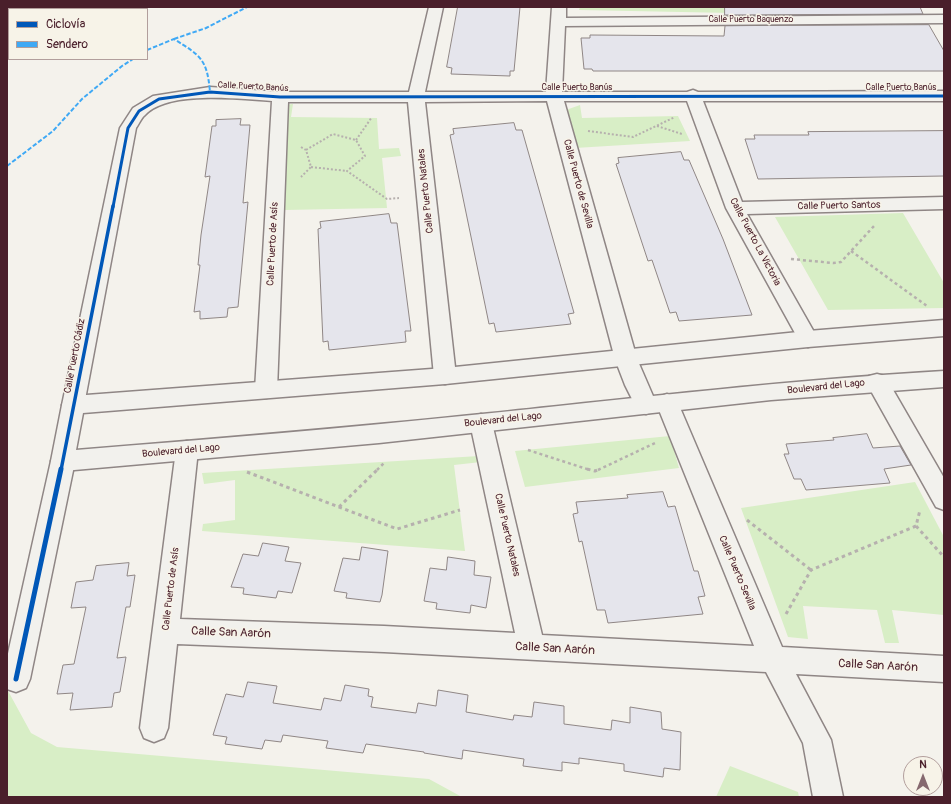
<!DOCTYPE html>
<meta charset="utf-8">
<style>
body{margin:0}
#map{position:relative;width:951px;height:804px;overflow:hidden;background:#f4f2ec;font-family:Pangolin,sans-serif}
canvas{display:block}
.frame{position:absolute;inset:0;border:8px solid #4a1f2b;pointer-events:none}
.legend{position:absolute;left:8px;top:8px;width:140px;height:52px;box-sizing:border-box;background:#f7f3e8;border:1px solid #b29e9c;margin:0;padding:5px 7px;list-style:none;font-size:12px;color:#4a1f2b}
.legend li{display:flex;align-items:center;gap:8px;height:20px}
.legend b{width:20px;border:1px solid #b29e9c}
.north{position:absolute;left:903px;top:756px;width:40px;height:40px;box-sizing:border-box;background:#f7f3e8;border:1px solid #b29e9c;border-radius:50%;rotate:0deg;font-size:11px;font-weight:700;line-height:16px;text-align:center;color:#4a1f2b}
.north::after{content:'';display:block;margin:auto;width:14px;height:18px;background:#86696f;clip-path:polygon(50% 0,100% 100%,50% 72%,0 100%)}
</style>
<div id="map">
<canvas width="951" height="804"></canvas>
<div class="frame"></div>
<ul class="legend">
<li><b style="height:5px;background:#0057b8"></b>Ciclovía</li>
<li><b style="height:5px;background:#3fa9f5"></b>Sendero</li>
</ul>
<div class="north">N</div>
</div>
<script>
const g = document.querySelector('canvas').getContext('2d');
g.lineJoin = 'round';
function fillPath(path, color) { g.fillStyle = color; g.fill(path, 'evenodd'); }
function strokePath(path, color, width, dash) { g.strokeStyle = color; g.lineWidth = width; g.lineCap = dash ? 'butt' : 'round'; g.setLineDash(dash || []); g.stroke(path); }
function write(font, color, halo, rows, align = 'center') {
  g.font = font + ' Pangolin,sans-serif'; g.lineWidth = 3; g.setLineDash([]); g.textBaseline = 'middle'; g.strokeStyle = halo; g.fillStyle = color; for (const [text, x, y, turn = 0] of rows) {
    g.save(); g.translate(x, y); g.rotate((+turn || 0) * Math.PI / 180); g.textAlign = isNaN(turn) ? turn : align; if (halo) g.strokeText(text, 0, 0); g.fillText(text, 0, 0); g.restore();
  }
}
fillPath(new Path2D(`
 M580,7h151l2,6 -154,-3z
 M293,104l-2,13 86,1 2,31 20,-1 2,8 -19,2 5,50 -102,2 -2,-105z
 M580,105l2,13 96,-2 12,25 -115,7 -9,-38z
 M903,213l41,70v25l-116,2 -53,-93z
 M670,436l9,32 -154,19 -10,-36z
 M479,456l2,6 -27,3 11,86 -263,-20 1,-7 32,-4v-40l-31,4 -2,-11z
 M915,482l29,55v78l-52,-5 7,33h-14l-8,-33 -74,-4 5,33 -20,-2 -47,-129z
 M7,689l24,44 26,14 372,32 33,18h-455z
 M730,766l68,26 1,5h-83z`), '#d8eec6');
const building = new Path2D(`
 M458,7h62l-6,64h-4v5l-59,-2 1,-6 -5,-1z
 M725,7h195l3,7 -198,1z
 M929,25l15,26v20h-351l-1,-2h-8l-3,-31h9v-3l134,1 1,-10z
 M241,119l-1,6h10l-7,78 5,-1 -10,105 -10,1 -1,9 -27,2v-8l-6,1 6,-47h-2l3,-30 9,-59 -5,1 7,-51h4v-6z
 M514,123l2,7h6l52,183 -6,1 3,10 -75,8 -2,-9 -5,1 -39,-189 4,-1 -1,-5z
 M944,131v45l-186,3 -13,-40h10l-1,-4h55l-1,-3z
 M681,152l3,8h5l34,79 29,76 -73,6 -3,-9 -6,1 -18,-53 -4,1 -32,-97 3,-1 -1,-5z
 M389,214l2,9h6l14,108h-6l1,11 -77,8 -1,-9 -5,1 -5,-113 3,-1 -1,-6z
 M867,434l6,14 27,-2 11,19 -27,4 6,14 -84,7 -5,-11h-7l-10,-25h5l-3,-10 48,-4 -1,-2z
 M663,492l5,15 7,-1 19,65h4l7,25 -7,1 5,17 -95,9 -3,-13h-8l-15,-69 -3,1 -6,-28 5,-1 -2,-11 52,-4 -1,-3z
 M263,543l26,4 -4,14 16,2 -9,30 -14,-2 -2,7 -33,-4 1,-6 -13,-1 12,-33 15,2z
 M362,547l26,4 -6,44 -2,7 -34,-4 1,-5 -13,-2 9,-33 16,2z
 M448,557l27,4 -1,14 17,2 -5,31 -15,-3 -1,8 -34,-4 1,-6 -13,-2 6,-33 16,2z
 M129,563l-2,13 8,-1 -5,32h-4l-9,51 9,-1 -6,35 -6,1 -2,14 -42,3 3,-17 -16,1 6,-29 11,-1 12,-57 -15,1 5,-26 17,-2 3,-14z
 M248,682l29,4 -4,17 48,7 3,-12 17,3 4,-16 24,4 -1,7 5,1 -2,10 45,6 2,-10 18,3 2,-16 30,5 -2,17 47,8 1,-5 18,2 2,-15 30,4v18l47,6 1,-10 18,3v-16l31,5 1,17 19,3 -1,38 -16,-2 -1,9 -39,-6v-7l-45,-6v6l-17,-2v9l-39,-5 1,-7 -61,-9 -1,9 -38,-6v-1l-58,-8 -3,9 -37,-5 2,-7 -45,-6 -2,7 -16,-2 -3,9 -37,-5 2,-7 -14,-2 13,-41 17,3z`);
fillPath(building, '#e5e5ec');
strokePath(building, '#8f8685', 1);
const street = new Path2D(`
 M429,7h14l-18,85h121l6,-85h14v11l378,-3v8l-379,3 -3,66h125l6,-2 5,2 246,-1v10h-241l39,101 202,-5v12l-197,5 71,125 -3,5 -7,3 -7,-3 -75,-136 -39,-107h-123l73,258 19,44 3,-6 8,-3 8,3 3,6 104,244 162,9v26l-148,-8 35,66 12,57h-30l-10,-54 -37,-71 -382,-20 -207,-8 -9,84 -4,10 -10,4 -10,-4 -4,-10 36,-278 3,-7 8,-2 8,2 3,7 -18,169 204,7 131,7 -45,-210 3,-6 8,-3 8,3 3,6 50,212 212,11 -97,-241 -3,6 -8,3 -8,-3 -13,-26 -10,-26 -68,-258 -122,1 31,274 -3,6 -8,2 -8,-2 -3,-6 -26,-274h-120l-11,288 -3,6 -8,2 -8,-2 -3,-6 17,-289c-32,-2 -104,-11 -127,14 -4,3 -6,9 -9,13l-52,277 -3,6 -8,3 -8,-3 -3,-6 58,-277 13,-20 20,-12 57,-9 70,5h129z
 M877,374l8,2 59,102v32l-8,-3 -70,-125 3,-6z
 M63,451l8,3 4,7 -45,218 -4,9 -10,4 -9,-3v-31l44,-197 4,-7z`);
const secondary = new Path2D(`
 M944,320v16l-136,11 -363,37 -362,29 -7,37c136,-11 271,-22 406,-36 154,-16 307,-34 462,-43v16l-173,13 -392,43 -316,28 -8,-3 -4,-7 11,-56 3,-6 8,-3 372,-28 363,-37z`);
strokePath(street, '#8f8685', 3);
strokePath(secondary, '#8f8685', 3);
strokePath(new Path2D(`
 M657,126l25,8
 M588,131l45,6 42,-20
 M356,140l16,-23
 M301,147l5,3 5,17 -10,10
 M306,150l27,-16 23,6 9,16 -18,15 40,28 12,-1
 M311,167l36,4`), '#b6b0ae', 2, [2, 2]);
strokePath(new Path2D(`
 M851,251l76,55
 M791,259l42,4 8,-1 33,-36
 M528,450l62,20
 M377,470l8,-8
 M598,470l57,-27`), '#b6b0ae', 2.5, [3, 3]);
strokePath(new Path2D(`
 M587,469l8,2 5,-2
 M247,472l150,57 63,-19
 M339,507l39,-38
 M747,520l64,50
 M916,526l28,31
 M786,614l25,-44 105,-44 4,-16`), '#b6b0ae', 3, [3.5, 3.5]);
fillPath(street, '#f2f1ed');
fillPath(secondary, '#f2f1ed');
strokePath(new Path2D(`
 M174,39l32,-11 41,-21
 M147,50l27,-11c27,17 33,20 36,53
 M7,166l46,-35 29,-32 40,-33 11,-7`), '#3fa9f5', 2, [4.5, 2]);
strokePath(new Path2D(`
 M113,207l15,-79 11,-17 20,-12 51,-7 70,5 664,-1`), '#0057b8', 3);
strokePath(new Path2D(`
 M61,470l52,-264`), '#0057b8', 3.5);
strokePath(new Path2D(`
 M16,679l45,-210`), '#0057b8', 5);
write('9px', '#4a1f2b', '#f7f3e8', [
 ["Calle Puerto Baquenzo",751,20],
 ["Calle Puerto Banús",253,87,3],
 ["Calle Puerto Banús",577,88],
 ["Calle Puerto Banús",901,88]
]);
write('10px', '#4a1f2b', '#f7f3e8', [
 ["Calle Puerto de Sevilla",578,184,75],
 ["Calle Puerto Natales",426,191,-96],
 ["Calle Puerto Santos",839,206,-1],
 ["Calle Puerto La Victoria",755,242,62],
 ["Calle Puerto de Asís",273,244,-87],
 ["Calle Puerto Cádiz",75,356,-79],
 ["Boulevard del Lago",826,387,-6],
 ["Boulevard del Lago",503,420,-6],
 ["Boulevard del Lago",181,451,-5],
 ["Calle Puerto Natales",507,535,77],
 ["Calle Puerto Sevilla",737,573,67],
 ["Calle Puerto de Asís",171,589,-83]
]);
write('12px', '#4a1f2b', '#f7f3e8', [
 ["Calle San Aarón",231,633,2],
 ["Calle San Aarón",555,649,3],
 ["Calle San Aarón",878,666,3]
]);
</script>
